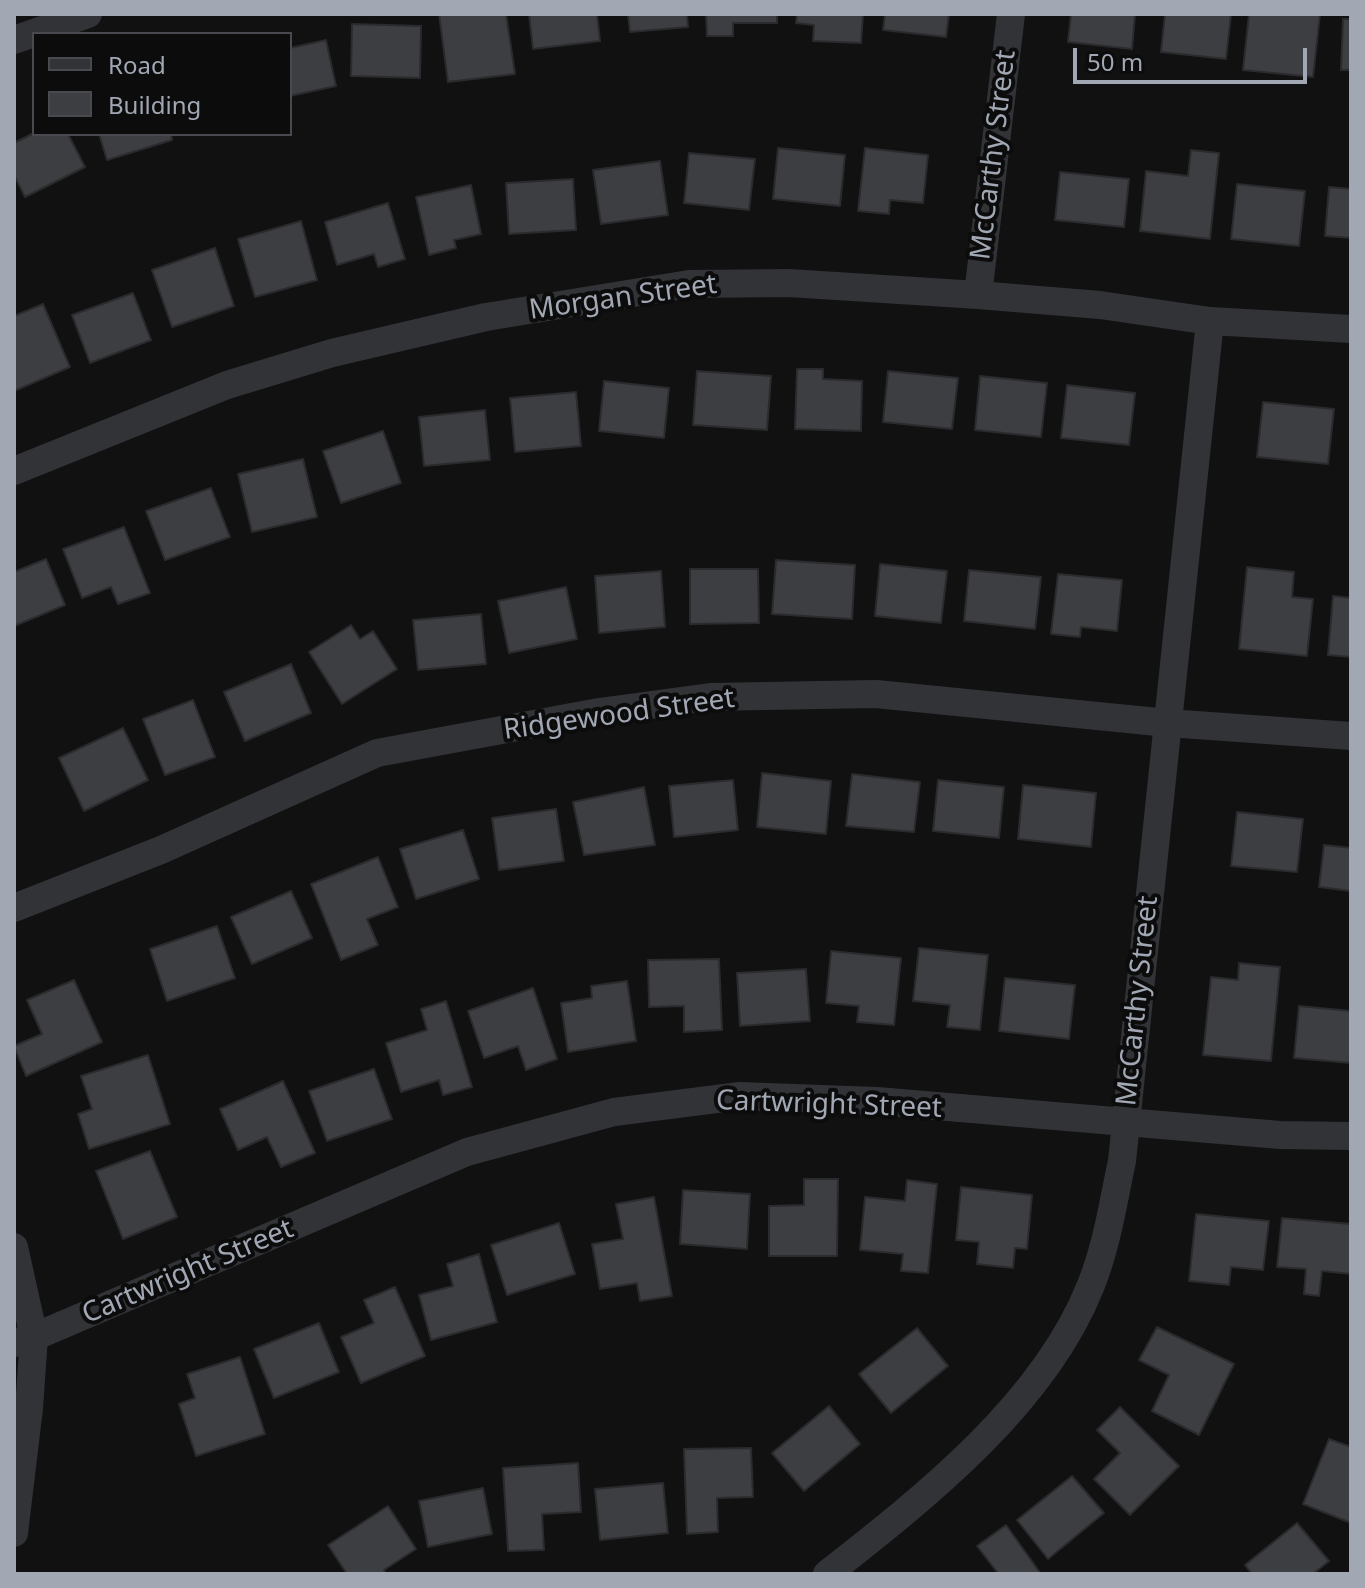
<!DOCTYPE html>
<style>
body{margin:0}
#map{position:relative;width:1365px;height:1588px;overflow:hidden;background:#111112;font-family:"Noto Sans",sans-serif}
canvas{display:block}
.frame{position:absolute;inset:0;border:16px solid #a1a8b4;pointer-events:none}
.legend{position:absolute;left:32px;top:32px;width:260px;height:104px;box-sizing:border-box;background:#0c0c0d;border:2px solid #484a50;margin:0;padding:10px 14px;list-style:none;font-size:24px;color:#a1a8b4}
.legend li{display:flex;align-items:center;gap:16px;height:40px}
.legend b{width:40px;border:2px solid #484a50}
.scale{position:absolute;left:1073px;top:48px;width:234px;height:36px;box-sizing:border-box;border:4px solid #a1a8b4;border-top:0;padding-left:10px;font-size:24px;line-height:28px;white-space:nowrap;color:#a1a8b4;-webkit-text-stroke:6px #0c0c0d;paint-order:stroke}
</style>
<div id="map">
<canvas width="1365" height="1588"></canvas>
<div class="frame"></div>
<ul class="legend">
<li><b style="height:10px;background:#323337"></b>Road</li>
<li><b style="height:22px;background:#3d3e42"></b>Building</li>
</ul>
<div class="scale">50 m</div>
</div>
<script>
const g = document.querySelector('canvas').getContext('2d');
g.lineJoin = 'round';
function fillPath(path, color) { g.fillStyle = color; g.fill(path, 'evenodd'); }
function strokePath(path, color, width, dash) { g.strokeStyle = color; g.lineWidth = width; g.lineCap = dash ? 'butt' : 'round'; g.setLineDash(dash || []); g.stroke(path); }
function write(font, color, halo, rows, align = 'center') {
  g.font = font + ' "Noto Sans",sans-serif'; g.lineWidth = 8; g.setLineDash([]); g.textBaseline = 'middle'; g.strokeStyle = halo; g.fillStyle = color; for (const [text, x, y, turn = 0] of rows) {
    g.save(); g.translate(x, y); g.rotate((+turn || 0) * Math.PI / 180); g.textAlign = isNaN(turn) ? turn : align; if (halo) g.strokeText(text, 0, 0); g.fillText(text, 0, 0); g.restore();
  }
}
const building = new Path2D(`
 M439,14h67l9,60 -67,8z
 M529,14h68l3,27 -67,8z
 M628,14h59l1,13 -58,5z
 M706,14h71v9h-44v13h-26z
 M797,14h66l-2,29 -48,-2 1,-16 -18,-2z
 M885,14h64l-3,23 -63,-7z
 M1071,14h64l-3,35 -64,-7z
 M1165,14h66l-5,45 -65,-7z
 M1249,14h71l-7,63 -70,-7z
 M1343,19h8v51h-10z
 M352,24l69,2 -1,52 -69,-2z
 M326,40l10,46 -46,10v-48z
 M34,133l34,1 17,33 -60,30 -11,-22v-32z
 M99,134h72l1,6 -65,20z
 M778,148l67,7 -5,51 -67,-7z
 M865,148l63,7 -5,48 -33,-3 -1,14 -31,-3z
 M1191,150l28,3 -9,86 -70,-8 6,-60 42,5z
 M689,153l66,6 -6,51 -65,-7z
 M660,161l8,54 -67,9 -8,-54z
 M1060,172l69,7 -5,48 -69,-7z
 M573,179l3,51 -67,4 -3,-51z
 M1237,184l68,7 -6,55 -68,-7z
 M471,185l10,49 -27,6 2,8 -27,7 -13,-58z
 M1329,187l22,2v49l-26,-2z
 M388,203l17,56 -27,8 -4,-13 -37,11 -12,-43z
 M301,221l16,59 -62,17 -17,-58z
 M215,248l19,58 -62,21 -20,-57z
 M133,293l18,47 -61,23 -18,-48z
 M43,304l27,63 -56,24v-75z
 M797,369h26v10l39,2 -1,50 -66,-2z
 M697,371l74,5 -4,54 -74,-5z
 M888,371l70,7 -6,51 -69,-7z
 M980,376l67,7 -6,54 -66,-7z
 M604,381l65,7 -5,50 -65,-7z
 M1067,385l68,8 -6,52 -68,-7z
 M576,392l5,54 -66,6 -5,-54z
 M1263,402l71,7 -6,55 -71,-7z
 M485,410l5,50 -66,6 -5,-49z
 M383,431l18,52 -60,20 -18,-52z
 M303,459l14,58 -65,15 -14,-58z
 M211,488l19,49 -65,23 -19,-49z
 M124,527l26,66 -32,11 -7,-17 -29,11 -19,-49z
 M46,559l19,46 -51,21v-54z
 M776,560l79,5 -3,54 -80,-5z
 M880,564l67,7 -6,52 -66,-7z
 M1247,567l47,5 -2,25 21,2 -6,57 -68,-7z
 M690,569h68l1,54 -69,1z
 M969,570l72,7 -6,52 -71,-8z
 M661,571l4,56 -66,6 -4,-57z
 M1058,574l64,6 -5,51 -36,-4 -1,10 -29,-3z
 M566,587l11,52 -68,14 -11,-52z
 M1333,596l18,2v59l-23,-2z
 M481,614l5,50 -68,6 -5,-50z
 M351,625l9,14 13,-8 24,38 -55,35 -33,-52z
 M291,664l20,49 -66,28 -21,-49z
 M193,700l22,57 -50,18 -22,-56z
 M123,728l25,52 -64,31 -25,-53z
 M762,773l69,8 -5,53 -69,-7z
 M852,774l68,8 -6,50 -68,-6z
 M733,780l5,50 -64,7 -5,-51z
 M938,780l66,7 -5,51 -66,-7z
 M1023,785l73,8 -5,54 -73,-8z
 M644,787l11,58 -71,10 -11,-53z
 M556,809l8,52 -65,9 -7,-52z
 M1237,812l66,7 -6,53 -66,-6z
 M463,830l16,49 -63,20 -16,-50z
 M1324,845l27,3v43l-32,-4z
 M378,857l20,50 -31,12 11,26 -37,15 -30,-76z
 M291,891l21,47 -60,26 -21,-47z
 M217,926l18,52 -68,23 -17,-52z
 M919,948l69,7 -8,75 -33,-3 3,-22 -37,-4z
 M831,951l70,7 -7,67 -37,-3 2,-16 -33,-3z
 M719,959l3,71 -38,2v-26l-35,1 -1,-47z
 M1239,963l41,4 -9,94 -68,-6 8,-78 27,3z
 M806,969l4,52 -70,5 -3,-53z
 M1005,978l70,7 -6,54 -70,-8z
 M74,980l28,62 -76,34 -12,-30 28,-12 -15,-34z
 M627,981l9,60 -68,11 -7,-49 31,-5 -1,-12z
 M533,988l24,71 -31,11 -8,-24 -34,12 -16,-47z
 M446,1001l26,86 -29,8 -4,-15 -38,12 -15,-49 41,-13 -6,-21z
 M1299,1006l52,5v52l-57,-5z
 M148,1055l22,69 -81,25 -11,-35 14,-5 -11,-33z
 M374,1069l18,50 -65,22 -18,-50z
 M283,1081l32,72 -34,14 -14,-30 -29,13 -18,-41z
 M150,1151l27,66 -54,22 -27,-68z
 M804,1179h34l-1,77h-68v-50l35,-1z
 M907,1180l30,4 -9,89 -27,-2 2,-17 -43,-4 5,-53 40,4z
 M961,1187l71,8 -5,54 -12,-1 -2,20 -36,-4 2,-22 -23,-2z
 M683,1190l67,4 -3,55 -67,-5z
 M654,1197l18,99 -32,5 -3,-18 -37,6 -8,-45 31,-5 -7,-35z
 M1196,1214l73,7 -6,49 -32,-3 -2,18 -40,-4z
 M1282,1218l69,6v50l-29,-3 -3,25 -15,-2 2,-25 -29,-2z
 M559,1223l16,51 -68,21 -16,-50z
 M479,1254l18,68 -66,18 -12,-45 34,-9 -6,-22z
 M395,1287l30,69 -64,27 -20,-46 33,-14 -10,-23z
 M319,1323l20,49 -65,26 -20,-49z
 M1157,1327l77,37 -35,71 -47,-24 17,-36 -30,-15z
 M917,1328l31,38 -57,47 -32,-39z
 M240,1357l25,77 -69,22 -17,-52 16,-6 -8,-24z
 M829,1406l31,38 -56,47 -32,-38z
 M1120,1407l59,59 -49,49 -36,-36 26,-26 -23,-23z
 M1329,1439l22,8v76l-48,-19z
 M751,1448l2,49 -36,1 1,34 -31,2 -3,-85z
 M578,1463l3,49 -39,2 2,36 -36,1 -5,-83z
 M1072,1476l32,37 -56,46 -31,-39z
 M663,1483l5,50 -68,7 -5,-51z
 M483,1488l9,46 -64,13 -9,-46z
 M388,1506l28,43 -32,21 2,4h-39l-19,-29z
 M1297,1523l32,38 -16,13h-61l-7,-9z
 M1006,1525l35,49h-47l3,-2 -20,-26z`);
fillPath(building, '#3d3e42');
strokePath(building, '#2b2b2e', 2);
strokePath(new Path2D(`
 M14,40l74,-26
 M978,295l33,-281
 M14,471l213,-86 105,-32 154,-36 203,-33 100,-1 189,12 122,10 110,16 141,8
 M14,908l147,-58 216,-97 222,-41 111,-15 166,-3 292,29 183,13
 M14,1247l20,90 -5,71 -15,125
 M14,1343l20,-6 433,-185 147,-40 126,-16 137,5 403,34 71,1
 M827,1574c98,-77 217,-170 264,-289 16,-40 22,-82 31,-124l88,-840`), '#323337', 28);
write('28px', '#a1a8b4', '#0c0c0d', [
 ["McCarthy Street",994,155,-83],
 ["Morgan Street",623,298,-8],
 ["Ridgewood Street",619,715,-8],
 ["McCarthy Street",1138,1001,-84],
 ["Cartwright Street",829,1105,2],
 ["Cartwright Street",188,1272,-23]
]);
</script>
